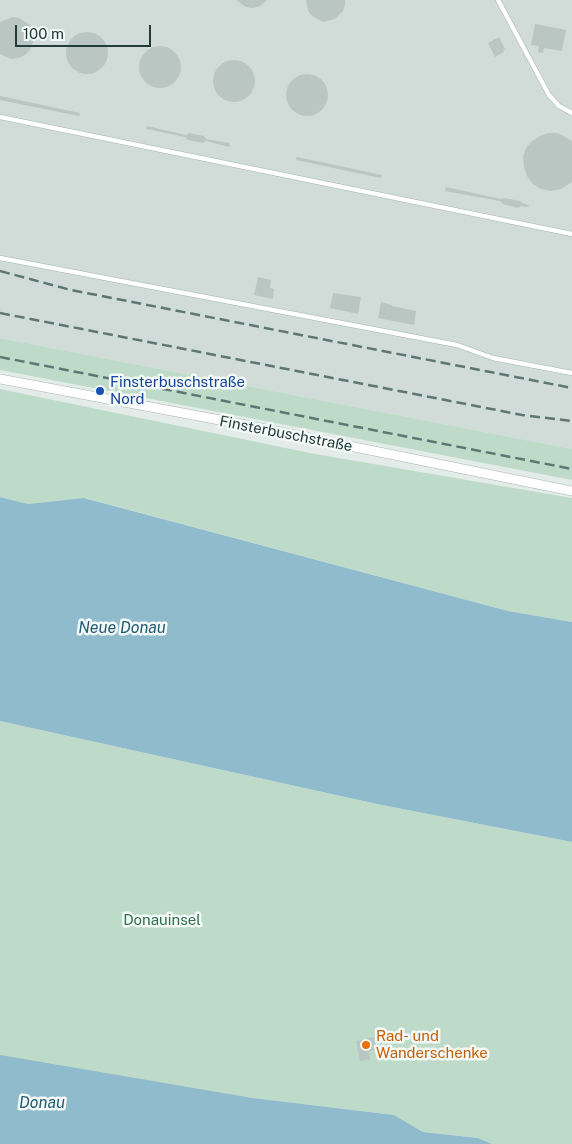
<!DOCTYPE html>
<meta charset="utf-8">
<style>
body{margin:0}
#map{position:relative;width:572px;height:1144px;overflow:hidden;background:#e3ece9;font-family:"Public Sans",sans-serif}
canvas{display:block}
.scale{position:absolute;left:15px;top:25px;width:136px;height:22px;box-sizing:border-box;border:2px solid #243c38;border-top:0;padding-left:6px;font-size:15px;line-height:18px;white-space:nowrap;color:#243c38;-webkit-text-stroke:4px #f3f9f7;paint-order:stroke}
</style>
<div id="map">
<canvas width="572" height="1144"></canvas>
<div class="scale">100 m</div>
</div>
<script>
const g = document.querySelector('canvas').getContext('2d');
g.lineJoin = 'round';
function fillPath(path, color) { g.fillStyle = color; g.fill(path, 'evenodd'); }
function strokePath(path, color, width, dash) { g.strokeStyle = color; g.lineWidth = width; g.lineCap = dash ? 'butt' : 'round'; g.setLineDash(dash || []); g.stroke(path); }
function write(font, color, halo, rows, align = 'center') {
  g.font = font + ' "Public Sans",sans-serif'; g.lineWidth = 5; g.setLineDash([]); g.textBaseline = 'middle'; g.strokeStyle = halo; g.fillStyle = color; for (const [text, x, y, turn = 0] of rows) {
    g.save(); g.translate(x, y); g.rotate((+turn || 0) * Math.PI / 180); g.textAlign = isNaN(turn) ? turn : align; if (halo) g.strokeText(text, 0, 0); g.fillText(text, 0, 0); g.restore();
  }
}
fillPath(new Path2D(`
 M0,0h572v449l-572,-111z`), '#d1dcd8');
fillPath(new Path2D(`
 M0,338l572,111v31l-572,-110z
 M0,389l315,65 257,44v124l-64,-11 -423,-113 -57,6 -28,-7z
 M0,721l377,83 195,38v302h-80l-14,-6 -55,-6 -29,-17 -141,-17 -253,-42z`), '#bedbc9');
fillPath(new Path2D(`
 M0,497l28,7 56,-6 424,113 64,11v220l-195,-38 -377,-83z
 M0,1055l253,43 141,17 29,17 55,6 14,6h-492z`), '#90bbcc');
fillPath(new Path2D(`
 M236,0h31l-7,6 -7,2 -7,-1z
 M306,0h39v5l-2,6 -8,8 -12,3 -11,-6 -4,-5z
 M13,17l6,1 11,7 5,12 -5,13 -5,5 -6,3 -8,1 -11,-5v-32z
 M535,24l31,6 -4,21 -18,-3 -1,5 -5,-1 1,-6 -8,-1z
 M66 53a21 21 0 1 1 42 0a21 21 0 1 1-42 0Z
 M499,37l6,12 -2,1 1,2 -9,5 -7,-14z
 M139 67a21 21 0 1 1 42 0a21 21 0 1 1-42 0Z
 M213 81a21 21 0 1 1 42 0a21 21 0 1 1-42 0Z
 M286 95a21 21 0 1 1 42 0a21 21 0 1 1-42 0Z
 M0,96l80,17 -1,3 -79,-16z
 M147,126l39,9 3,-2 15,3 2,3 24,4 -1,4 -23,-6 -3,2 -15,-3 -3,-3 -39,-8z
 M548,133h10l14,8v41l-11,7 -10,2 -10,-2 -8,-5 -6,-8 -3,-9 -1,-10 3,-9 6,-7 8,-5z
 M297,157l85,18 -1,3 -85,-18z
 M446,187l55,12 3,-1 16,3 2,2 7,2 -1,2 -7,-1 -3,2 -15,-4 -3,-3 -55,-10z
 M258,277l13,3 -1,8 4,1 -1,10 -19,-4z
 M333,293l28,4 -3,17 -28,-6z
 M381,302l11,3v1l24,5 -2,14 -36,-7z
 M374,1037l3,13 -8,1 1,8 -10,2 -4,-20z`), '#b9c6c2');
const service = new Path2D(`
 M498,0l51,95 10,11 13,7
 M0,117l572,117
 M0,258l457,87 36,13 79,15`);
const minor = new Path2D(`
 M0,379l236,44 336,68`);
strokePath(service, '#a6b4b0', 5.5);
strokePath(minor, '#a6b4b0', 10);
strokePath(service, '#fff', 4.5);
strokePath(minor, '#fff', 9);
strokePath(new Path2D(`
 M0,271l71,19 501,98
 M0,313l522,102 50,6
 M0,357l572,112`), '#5f7774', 2.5, [10, 5]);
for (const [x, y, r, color] of [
 [100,391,5,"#1a4fb4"],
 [366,1045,5,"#e8710a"]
]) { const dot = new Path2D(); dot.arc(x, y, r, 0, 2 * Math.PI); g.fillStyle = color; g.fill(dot); strokePath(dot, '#f3f9f7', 2); }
write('15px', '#164399', '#f3f9f7', [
 ["Finsterbuschstraße",110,382],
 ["Nord",110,399]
], 'left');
write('15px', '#243c38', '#f3f9f7', [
 ["Finsterbuschstraße",286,434,11]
]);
write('15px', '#317051', '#f3f9f7', [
 ["Donauinsel",162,920]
]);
write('15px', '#c56008', '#f3f9f7', [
 ["Rad- und",376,1036],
 ["Wanderschenke",376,1053]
], 'left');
write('italic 16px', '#235c73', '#f3f9f7', [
 ["Neue Donau",122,628],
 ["Donau",42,1103]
]);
</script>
